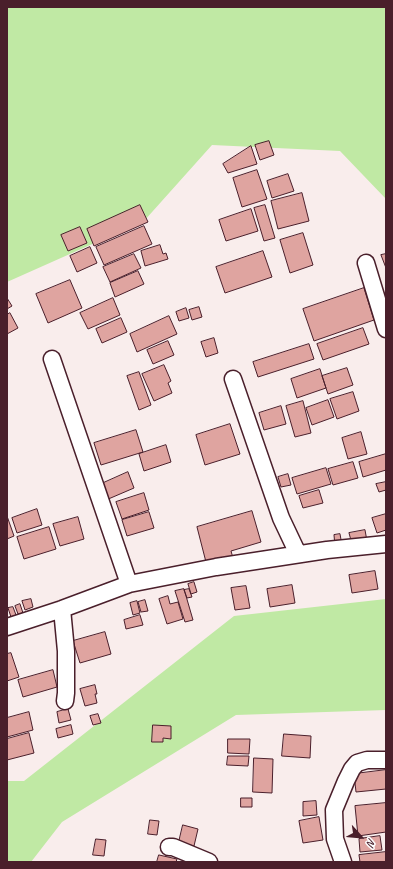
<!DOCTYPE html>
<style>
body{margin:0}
#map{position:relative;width:393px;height:869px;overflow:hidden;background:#f9edec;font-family:Caveat,sans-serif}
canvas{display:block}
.frame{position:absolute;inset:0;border:8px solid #4a1f2b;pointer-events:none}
.north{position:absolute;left:341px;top:817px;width:40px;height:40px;-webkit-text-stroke:3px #fff;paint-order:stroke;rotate:117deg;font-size:11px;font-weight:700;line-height:16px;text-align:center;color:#4a1f2b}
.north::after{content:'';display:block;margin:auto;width:14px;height:18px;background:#4a1f2b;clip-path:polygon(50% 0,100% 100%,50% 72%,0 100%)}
</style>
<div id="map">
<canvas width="393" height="869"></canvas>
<div class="frame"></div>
<div class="north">N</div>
</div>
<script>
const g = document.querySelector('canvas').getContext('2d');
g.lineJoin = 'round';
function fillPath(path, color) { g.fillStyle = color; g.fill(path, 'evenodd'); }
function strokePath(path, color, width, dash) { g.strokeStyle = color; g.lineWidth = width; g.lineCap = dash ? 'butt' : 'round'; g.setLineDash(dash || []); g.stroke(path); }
fillPath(new Path2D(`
 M7,7h379v192l-46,-48 -128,-6 -68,76 -137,61z
 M386,599v111l-150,5 -174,107 -31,40h-24v-81h17l210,-165z`), '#c0e9a4');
const building = new Path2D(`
 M269,141l5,14 -14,5 -5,-15z
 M251,146l6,18 -29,9 -5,-9z
 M257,170l10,29 -25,8 -9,-29z
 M288,174l6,17 -22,7 -5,-17z
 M302,193l7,28 -31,8 -7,-28z
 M140,205l8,17 -54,24 -7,-17z
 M265,205l10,33 -11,3 -10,-33z
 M251,209l7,22 -32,10 -7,-21z
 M144,226l8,18 -48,21 -8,-18z
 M80,227l7,16 -19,8 -7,-16z
 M303,233l10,32 -23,8 -10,-33z
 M160,245l3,9 3,-1 2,6 -23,7 -4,-15z
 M90,247l7,16 -20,9 -7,-16z
 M263,251l9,26 -47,16 -9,-26z
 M134,254l7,14 -31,14 -7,-15z
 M386,254v14l-5,-13z
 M138,271l6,13 -29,13 -5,-14z
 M70,280l12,28 -34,15 -12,-29z
 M364,288l10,32 -60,21 -11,-32z
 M7,298l5,8 -5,3z
 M113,298l7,17 -32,14 -8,-16z
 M199,307l3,10 -10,3 -3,-10z
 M186,308l3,10 -10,3 -3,-9z
 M10,313l8,15 -11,6v-19z
 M169,316l8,18 -40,18 -7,-18z
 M121,318l6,14 -25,11 -6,-14z
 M363,328l6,16 -46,16 -6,-16z
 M214,338l4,15 -12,4 -5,-15z
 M168,341l6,14 -21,9 -6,-14z
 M309,344l5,15 -56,18 -5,-15z
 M164,365l7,16 -3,2 4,10 -18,8 -12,-27z
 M347,368l6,17 -25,9 -6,-18z
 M320,369l6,19 -29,10 -6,-19z
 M139,372l12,33 -12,5 -12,-34z
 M353,392l6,19 -22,8 -7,-20z
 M328,400l6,17 -22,8 -6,-17z
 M303,401l8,32 -16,4 -9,-31z
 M281,406l5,18 -22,6 -5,-17z
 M230,424l10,30 -35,11 -9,-30z
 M136,430l7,22 -42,13 -7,-22z
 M361,432l6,22 -19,5 -6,-21z
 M166,445l5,17 -27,9 -5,-17z
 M386,454v16l-23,7 -4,-15z
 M353,462l5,16 -25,7 -5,-16z
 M326,468l5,16 -34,10 -5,-16z
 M128,472l6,16 -28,12 -7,-15z
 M288,474l3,11 -10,2 -3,-10z
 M386,482v8l-7,2 -3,-8z
 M319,490l4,13 -20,5 -4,-12z
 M144,493l5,17 -27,9 -6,-17z
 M37,509l5,16 -25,8 -5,-15z
 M252,511l9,31 -30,9 2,7 -26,8 -10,-39z
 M149,512l5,16 -27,8 -5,-16z
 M386,514v16l-9,3 -5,-15z
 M7,516l7,20 -7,3z
 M78,517l6,22 -24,7 -7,-22z
 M49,527l7,22 -32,10 -7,-22z
 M365,530l2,11 -15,3 -3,-11z
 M340,534l2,11 -7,1 -1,-11z
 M375,571l3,18 -26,4 -3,-18z
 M194,582l3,10 -6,2 -3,-10z
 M292,585l3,18 -25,4 -3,-18z
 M246,586l4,22 -15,2 -4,-22z
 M184,589l9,31 -8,2 -10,-31z
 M189,589l3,8 -5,1 -3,-8z
 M168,596l2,8 8,-2 5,17 -16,5 -8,-25z
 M31,599l2,8 -8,3 -3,-9z
 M145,600l3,11 -7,1 -3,-10z
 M137,601l3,12 -7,2 -3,-12z
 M20,604l3,9 -5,1 -3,-8z
 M13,607l3,8 -5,2 -3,-9z
 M140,615l3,10 -17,4 -2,-9z
 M105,632l6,22 -31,9 -7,-22z
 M11,653l8,24 -12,4v-27z
 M53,670l4,17 -34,10 -5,-17z
 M95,685l2,9h-2l2,9 -12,3 -5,-17z
 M68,709l3,11 -12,3 -2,-11z
 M29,712l4,18 -26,7v-19z
 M98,714l3,9 -8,2 -3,-9z
 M71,725l2,9 -15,4 -2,-9z
 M153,725l18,1v13l-8,-1v4h-11z
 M29,733l5,20 -27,7v-21z
 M284,734l27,2 -1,22 -28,-2z
 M228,739h22l-1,15 -21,-1z
 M228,756h21l-1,10 -21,-1z
 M254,758l19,1 -1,34 -19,-1z
 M386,770v19l-30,3 -2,-18z
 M241,798h11v9h-11z
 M316,801l1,14 -14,1v-14z
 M386,803v29l-28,4 -3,-30z
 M319,817l4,23 -20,3 -4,-22z
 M150,820l9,1 -2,14 -9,-1z
 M183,825l15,4 -4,17 -15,-4z
 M380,836l2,14 -22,2 -1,-13z
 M96,839l10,1 -2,16 -11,-1z
 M386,852v10h-26l-1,-7z
 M159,855l18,4 -1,3h-19z`);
fillPath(building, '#dfa4a0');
strokePath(building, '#4a1f2b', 1);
const minor = new Path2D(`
 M366,263l20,66
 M52,359l77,225
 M233,379l48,139 17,36
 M62,609l4,42v42l-1,8
 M7,627l55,-18 67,-25 87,-17 111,-17 59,-6
 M169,847h4l36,15
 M343,862l-8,-23 -1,-29 12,-29 6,-12 5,-6 10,-3h19`);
strokePath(minor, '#4a1f2b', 19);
strokePath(minor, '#fff', 16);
</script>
